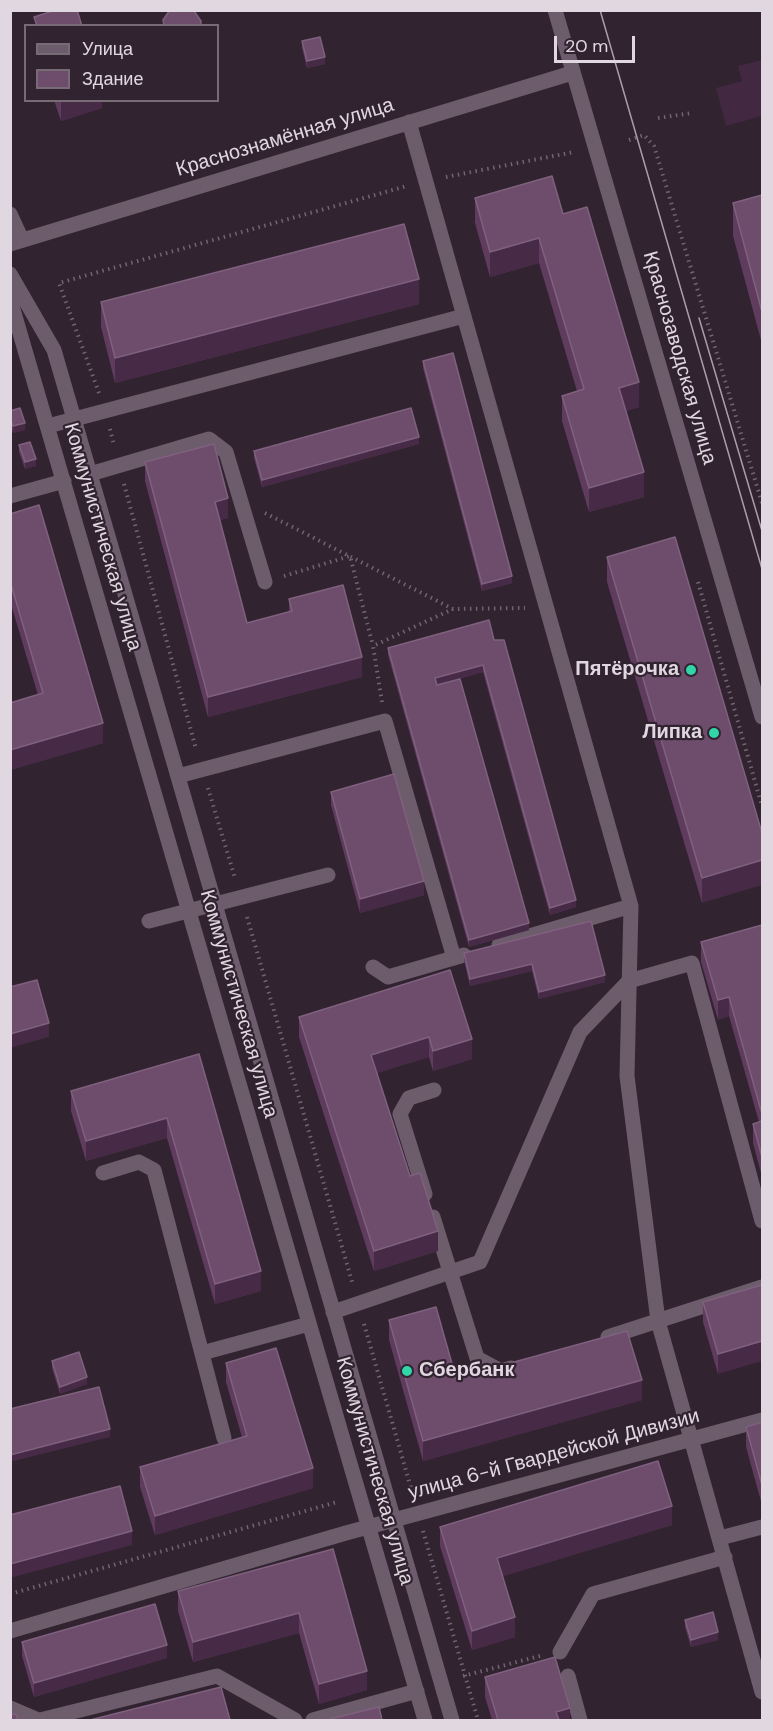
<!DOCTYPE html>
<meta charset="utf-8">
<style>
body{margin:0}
#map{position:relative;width:773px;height:1731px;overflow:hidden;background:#312330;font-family:"DM Sans",sans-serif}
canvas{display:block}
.frame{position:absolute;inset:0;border:12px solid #e1d7e0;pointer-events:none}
.legend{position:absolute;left:24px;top:24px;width:195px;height:78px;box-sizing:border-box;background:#312330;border:2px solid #776b76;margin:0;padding:8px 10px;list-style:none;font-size:18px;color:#e1d7e0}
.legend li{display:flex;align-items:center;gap:12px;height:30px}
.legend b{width:30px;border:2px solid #776b76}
.scale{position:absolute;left:554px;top:36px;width:81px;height:27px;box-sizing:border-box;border:3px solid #e1d7e0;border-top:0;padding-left:8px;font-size:18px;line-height:21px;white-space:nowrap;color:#e1d7e0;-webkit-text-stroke:4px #312330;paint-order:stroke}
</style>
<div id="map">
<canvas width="773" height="1731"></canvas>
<div class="frame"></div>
<ul class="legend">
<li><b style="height:8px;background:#6c5c6c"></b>Улица</li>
<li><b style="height:16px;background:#6d4c6c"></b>Здание</li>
</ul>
<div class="scale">20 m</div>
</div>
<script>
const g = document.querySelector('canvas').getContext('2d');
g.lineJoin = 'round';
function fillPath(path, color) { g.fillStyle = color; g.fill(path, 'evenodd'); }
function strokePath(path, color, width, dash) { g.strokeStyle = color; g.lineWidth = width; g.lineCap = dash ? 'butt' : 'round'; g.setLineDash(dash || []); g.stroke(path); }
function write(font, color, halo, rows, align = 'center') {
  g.font = font + ' "DM Sans",sans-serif'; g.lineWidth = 4.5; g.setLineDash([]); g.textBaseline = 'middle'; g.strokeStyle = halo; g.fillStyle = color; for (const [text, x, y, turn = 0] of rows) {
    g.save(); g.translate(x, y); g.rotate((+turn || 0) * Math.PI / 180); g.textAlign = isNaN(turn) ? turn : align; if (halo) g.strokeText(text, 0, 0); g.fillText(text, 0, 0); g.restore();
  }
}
fillPath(new Path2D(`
 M762,60v56l-36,10 -10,-38 26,-7 -4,-15z`), '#422841');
strokePath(new Path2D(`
 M658,118l34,-5
 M629,140l15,-5 10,11 108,357
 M446,177l128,-25
 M99,393l-40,-110 348,-97
 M110,429l4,16
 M124,484l72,265
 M265,513l188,96 72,-1
 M284,576l66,-20 23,90
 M698,582l64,224
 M382,702l-9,-56 80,-37
 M208,788l27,90
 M247,917l106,368
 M364,1324l49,171
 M423,1531l55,189
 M10,1594l327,-92
 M463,1676l77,-20`), '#726571', 4, [1.5, 4.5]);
strokePath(new Path2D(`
 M555,10l207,707
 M409,122l222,784 -4,170 31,245 104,371
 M10,214l12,26
 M10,244l562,-171
 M10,274l44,76 398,1370
 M10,299l415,1421
 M48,426l416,-110
 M90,474l119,-35 17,13 39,130
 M10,496l54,-15
 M178,776l207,-55 69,237
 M149,921l179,-46
 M499,945l132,-39
 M373,967l15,10 76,-22
 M103,1173l36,-11 15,8 70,268
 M425,1194l-25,-80 9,-16 25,-8
 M433,1217l44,141 24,13 10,-3
 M333,1312l147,-50 100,-230 49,-51 63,-18 70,258
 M608,1337l154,-50
 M202,1353l107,-29
 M720,1538l42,-11
 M10,1631l336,-98 416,-113
 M560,1652l33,-58 132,-37
 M568,1676l12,44
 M10,1708l28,12
 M40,1720l177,-44 78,44
 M313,1720l104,-29`), '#6c5c6c', 15);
strokePath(new Path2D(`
 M600,10l162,559
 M699,318l63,213`), '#aa9fa9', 1.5);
fillPath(new Path2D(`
 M302,41l23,23 -18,4 -5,-20z
 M54,100h48v8l-41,13z
 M762,195v149l-29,-108v-33z
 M475,198l88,16 76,193 -13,4 18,86 -55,15 -27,-91v-25l15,-5 -38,-128 -49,14 -15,-54z
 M101,302l318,2 -304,79 -14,-56z
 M423,361l89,222 -30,8 -59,-223z
 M10,411l15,19 -12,3 -3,-8z
 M419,444l-157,43 -8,-29v-7z
 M19,445l17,21 -11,3 -6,-17z
 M145,462l83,56 -8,2 27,103 42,-11v-13l73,78 -154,40 -63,-236z
 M10,514l93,229 -93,27v-67l28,-8 -28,-94z
 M607,557l155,276 -60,70 -95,-321z
 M494,640l82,267 -26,8 -67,-243 -46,13 92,245 -60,17 -81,-292v-7z
 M331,792l93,103 -64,18 -29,-108z
 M591,921l14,61 -66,17 -7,-28 -62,15 -6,-26v-7z
 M762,925v252l-9,-34v-19l6,-2 -30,-106 -11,4 -17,-58v-20z
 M450,970l22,89 -39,12 -4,-14 -52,16 33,103 28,75 -64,20 -75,-234v-20z
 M199,1054l62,237 -46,13 -48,-166 -81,23 -15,-50v-20z
 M762,1285l-44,89 -15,-52v-20z
 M389,1320l67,58 186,22 -219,61 -34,-121z
 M52,1361l35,23 -27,10 -8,-26z
 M226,1363l87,125 -158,47 -15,-48v-20l102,-30 -16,-55z
 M762,1422v83l-16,-58v-20z
 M672,1525l-169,51 12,61 -43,13 -32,-104v-19z
 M333,1549l34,141 -48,14 -20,-71 -106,29 -15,-51v-20z
 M685,1620l33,20 -27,7 -6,-20z
 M22,1642l145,16 -133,39 -12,-41z
 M485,1677l85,43h-78l-7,-23z`), '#5f3b5e');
fillPath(new Path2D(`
 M325,57v7l-18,4v-7z
 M64,100h38v8l-41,13v-20z
 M539,238v25l-49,14v-25z
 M419,279v25l-304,79v-25z
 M639,382v25l-20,6v-25z
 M25,423v7l-12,3v-7z
 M419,437v7l-157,43v-7z
 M36,459v7l-11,3v-7z
 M644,472v25l-55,15v-24z
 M228,498v20l-13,3v-19z
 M512,576v7l-30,8v-7z
 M362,657v20l-154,40v-20z
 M483,665v7l-48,13v-7z
 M103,723v20l-93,27v-20z
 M762,860v25l-60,18v-25z
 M424,881v14l-64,18v-14z
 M576,900v7l-26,8v-7z
 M529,923v7l-60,17v-7z
 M532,964v7l-62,15v-7z
 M605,975v7l-66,17v-7z
 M729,997v19l-11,4v-20z
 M49,1023v14l-39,11v-14z
 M429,1037v20l-58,18v-20z
 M472,1039v20l-39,12v-20z
 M167,1118v20l-81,23v-20z
 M438,1231v20l-64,20v-20z
 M261,1271v20l-46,13v-20z
 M762,1341v20l-44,13v-20z
 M87,1377v7l-27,10v-7z
 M642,1380v20l-219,61v-20z
 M110,1429v8l-100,25v-7z
 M313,1468v20l-158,47v-19z
 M672,1506v19l-175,53v-20z
 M132,1531v14l-122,33v-14z
 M299,1613v20l-106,29v-20z
 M515,1617v20l-43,13v-19z
 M718,1632v8l-27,7v-7z
 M167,1645v13l-133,39v-14z
 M367,1671v19l-48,14v-20z
 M570,1708v12h-14v-8z`), '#472a46');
const building = new Path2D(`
 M56,10h21l5,16h-45l-3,-9z
 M170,10l24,1 7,10v5h-37l-1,-6z
 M320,37l5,20 -18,4 -5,-20z
 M552,176l11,38 24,-7 52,175 -20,6 25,84 -55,16 -27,-92 22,-7 -45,-151 -49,14 -15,-54z
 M762,195v117l-29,-109z
 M404,224l15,55 -304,79 -14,-56z
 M453,353l59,223 -30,8 -59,-223z
 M20,408l5,15 -12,3 -3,-8v-7z
 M411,408l8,29 -157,43 -8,-29z
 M30,442l6,17 -11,3 -6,-17z
 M214,444l14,54 -13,4 32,121 45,-12 -3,-12 54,-14 19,72 -154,40 -63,-235z
 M39,505l64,218 -93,27v-47l33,-10 -33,-112v-67z
 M675,537l87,296v27l-60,18 -95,-321z
 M489,620l5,20h10l72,260 -26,8 -67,-243 -48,13 2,7 23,-6 69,244 -60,17 -81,-292z
 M394,774l30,107 -64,18 -29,-107z
 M591,921l14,54 -66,17 -7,-28 -62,15 -6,-26z
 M762,925v189l-33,-117 -11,3 -17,-58z
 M450,970l22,69 -39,12 -4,-14 -58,18 39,121 10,-3 18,58 -64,20 -75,-234z
 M37,980l12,43 -39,11v-47z
 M199,1054l62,217 -46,13 -48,-166 -81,23 -15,-50z
 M762,1121v36l-9,-33z
 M762,1285v56l-44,13 -15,-52z
 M436,1307l20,71 171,-47 15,49 -219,61 -34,-121z
 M276,1348l37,120 -158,48 -15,-49 107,-31 -21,-73z
 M79,1352l8,25 -27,10 -8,-26z
 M99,1387l11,42 -100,26v-46z
 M762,1422v63l-16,-58z
 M658,1461l14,45 -175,52 18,59 -43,14 -32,-104z
 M120,1486l12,45 -122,33v-49z
 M333,1549l34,122 -48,13 -20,-71 -106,29 -15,-51z
 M155,1604l12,41 -133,38 -12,-41z
 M713,1612l5,20 -27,8 -6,-20z
 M555,1657l15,51 -14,4 3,8h-61l-13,-43z
 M221,1687l9,33h-140z
 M379,1707l3,13h-56z
 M16,1714l2,6h-8v-5z`);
fillPath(building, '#6d4c6c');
strokePath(building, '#7f617e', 1.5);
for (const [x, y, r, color] of [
 [691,670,6,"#32d4a9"],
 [714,733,6,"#32d4a9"],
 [407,1371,6,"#32d4a9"]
]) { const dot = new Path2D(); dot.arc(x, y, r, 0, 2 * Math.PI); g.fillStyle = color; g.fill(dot); strokePath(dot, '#312330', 2); }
write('20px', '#e1d7e0', '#312330', [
 ["Краснознамённая улица",285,138,-17],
 ["Краснозаводская улица",679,358,74],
 ["Коммунистическая улица",102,537,74],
 ["Коммунистическая улица",238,1004,74],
 ["улица 6-й Гвардейской Дивизии",554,1455,-15],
 ["Коммунистическая улица",374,1471,74]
]);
write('bold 20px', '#e1d7e0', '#312330', [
 ["Пятёрочка",679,670],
 ["Липка",702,733],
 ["Сбербанк",419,1371,"left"]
], 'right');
</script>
